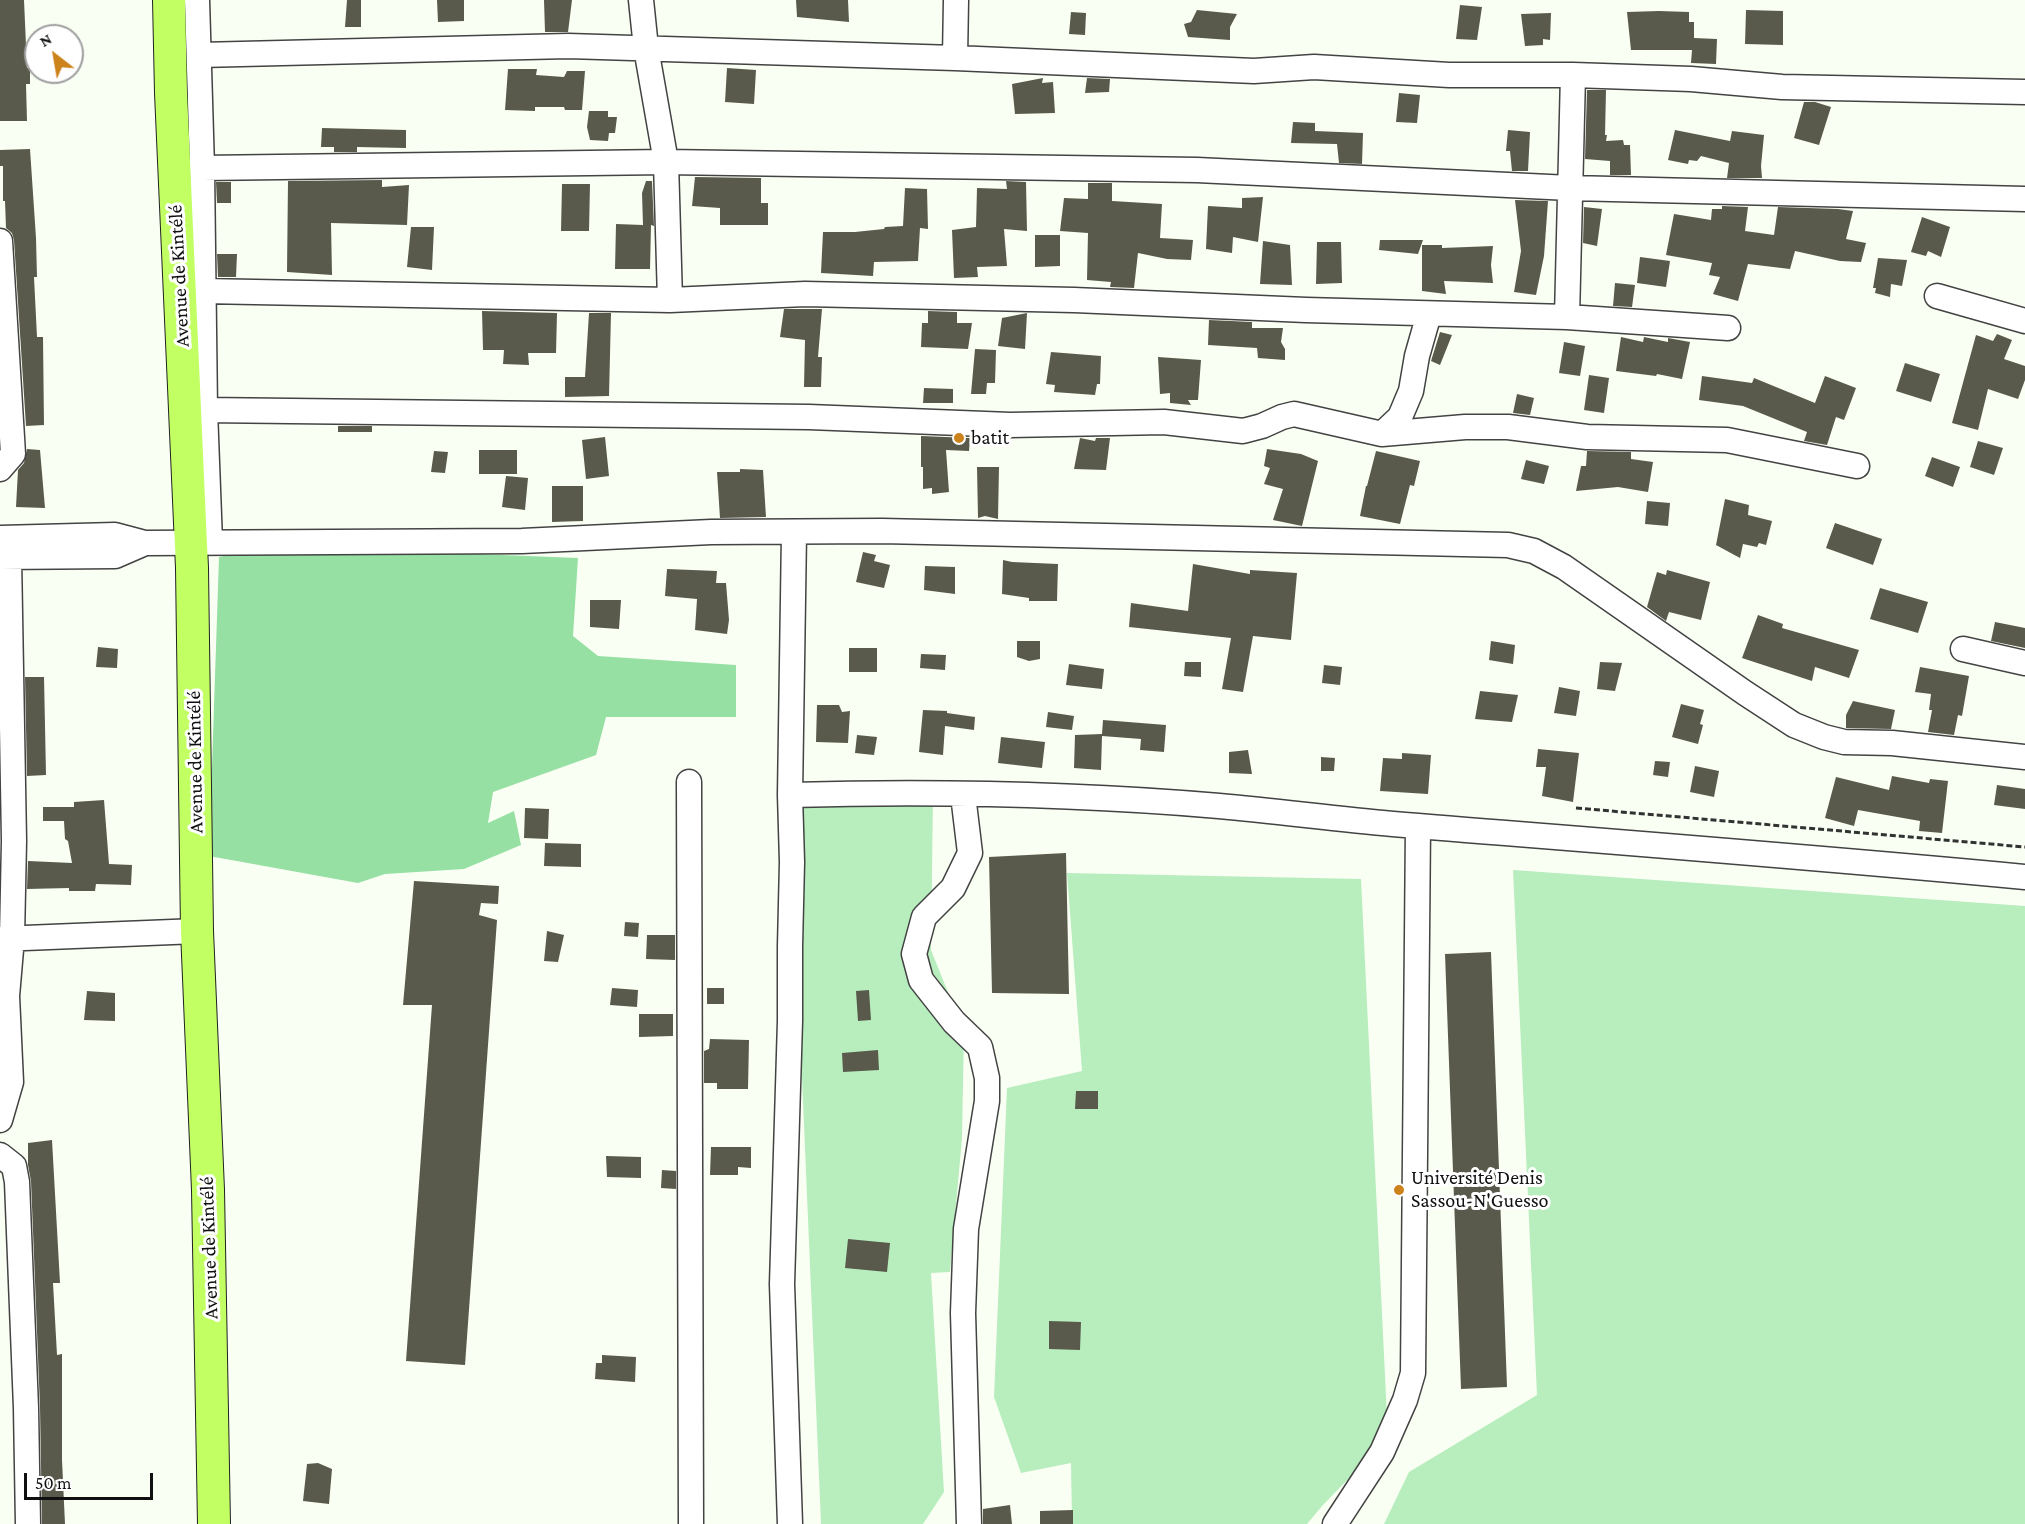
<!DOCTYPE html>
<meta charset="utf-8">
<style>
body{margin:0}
#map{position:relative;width:2025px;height:1524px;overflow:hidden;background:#fafff3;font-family:"Crimson Pro",serif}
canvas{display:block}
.north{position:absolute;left:24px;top:24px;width:60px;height:60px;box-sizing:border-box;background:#fff;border:2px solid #9f9f9f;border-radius:50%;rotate:329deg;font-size:16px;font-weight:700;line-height:24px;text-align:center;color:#101010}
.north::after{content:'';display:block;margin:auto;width:21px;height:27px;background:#cd831b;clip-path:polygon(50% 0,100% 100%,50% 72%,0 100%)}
.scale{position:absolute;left:24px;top:1473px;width:129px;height:27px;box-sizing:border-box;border:3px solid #101010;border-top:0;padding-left:8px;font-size:18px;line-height:21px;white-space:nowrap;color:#101010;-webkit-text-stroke:4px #fff;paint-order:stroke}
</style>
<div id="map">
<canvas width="2025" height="1524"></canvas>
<div class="north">N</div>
<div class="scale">50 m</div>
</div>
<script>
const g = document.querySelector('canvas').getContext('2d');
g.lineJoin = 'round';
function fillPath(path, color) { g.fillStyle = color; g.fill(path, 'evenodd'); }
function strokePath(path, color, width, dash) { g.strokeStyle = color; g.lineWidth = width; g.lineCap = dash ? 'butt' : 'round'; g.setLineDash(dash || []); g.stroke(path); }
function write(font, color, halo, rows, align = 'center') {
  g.font = font + ' "Crimson Pro",serif'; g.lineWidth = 6; g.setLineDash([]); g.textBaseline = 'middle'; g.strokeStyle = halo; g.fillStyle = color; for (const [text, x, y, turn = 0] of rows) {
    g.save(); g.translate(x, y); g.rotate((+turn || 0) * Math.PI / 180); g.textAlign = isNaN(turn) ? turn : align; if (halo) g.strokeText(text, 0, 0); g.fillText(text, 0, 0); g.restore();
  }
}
fillPath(new Path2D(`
 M933,795l-2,155 33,82 -2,106 -12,134 -19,1 13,219 -21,32h-102l-31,-728z
 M1513,870l512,36v618h-641l25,-52 128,-77z
 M1067,873l294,6 27,559 -65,67 -16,19h-235l-1,-61 -50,10 -27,-76 13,-309 75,-17z`), '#b8eebe');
fillPath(new Path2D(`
 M258,549l143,2 177,7 -5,78 25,20 138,9v52h-130l-10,38 -103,37 -5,31 26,-12 7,34 -57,24 -79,5 -27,9 -149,-27 10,-299z`), '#96e0a4');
fillPath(new Path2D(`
 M0,0h24l3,68h3v16h-4l1,37h-27z
 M347,0h14v27h-16z
 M437,0h27v21l-26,1z
 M544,0h28l-4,32h-23z
 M796,0h52l1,22 -52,-5z
 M1460,5l22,2 -5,33 -21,-1z
 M1197,10l40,4 -7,13v13l-42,-3 -4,-13 7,-2z
 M1746,10l37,1v34l-38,-1z
 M1659,11l30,1v10h5v16l23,1 -1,25 -25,-1 1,-13h-61l-4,-38z
 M1071,12l15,1 -1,22 -16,-1z
 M1551,13l-1,27 -7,-1v6l-18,1 -4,-32z
 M727,68l29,2 -2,34 -29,-2z
 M508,69h29l-1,6 28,2 3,-6h18l-3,39h-17l-1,-3h-29v4l-30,-1z
 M1043,78l-1,5 11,-1 2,31 -40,1 -3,-30z
 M1087,78l23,1 -1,13 -24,1z
 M1587,90h19l-1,45h2l-1,6 17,-1 1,5h6l1,30h-21v-14l-25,-2z
 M1399,93l21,2 -3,28 -21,-1z
 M1804,102h11l16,5 -12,38 -25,-7z
 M589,111h19v6h9l-2,16h-6l-1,8 -18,-1 -3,-13z
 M1293,122l22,1v8l48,2 -1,31 -23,-1 -2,-19 -46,-1z
 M322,128l84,2v18l-49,-1v5h-23v-5h-13z
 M1508,130l22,2 -2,39h-16l-2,-20h-4z
 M1675,130l55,11 2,-10 32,4 -3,31 1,12h-35l2,-15 -28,-7 -4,5 -8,-1 -1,4 -20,-4z
 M30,149l6,89 1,39h-3l3,60h6l1,88 -18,1 -12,-186 -2,-7 -6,-5 -1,-27h-2v-35h-3v-16z
 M695,177l66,1v25h7v22h-48v-17l-28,-2z
 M382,180v7l27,-2 -2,40 -76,-2 1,52 -45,-3 1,-91z
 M646,181h6l2,45 -3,-1 -1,44h-35l1,-45 27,1 -1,-32z
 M1006,181l20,1 1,49 -23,-2 3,37 -30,1 1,10 -24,1 -2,-48 24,-3 1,-39 30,1z
 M216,182h15v21h-14z
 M1088,183h24v18l50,3 -2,34 33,2 -2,20 -24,-1 -29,-6 -4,35 -24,-1 1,-5 -24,-2 1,-47 -28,-2 4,-33 24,1z
 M562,184h28l-1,47h-28z
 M905,188l22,1 1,40 -8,-1 -2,33 -44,1 -1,14 -52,-3 2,-41h32l29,-3 1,-2 18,-1z
 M1263,197l-5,45 -25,-5 -1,16 -26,-4 2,-43 34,2v-10z
 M1515,200l33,1 -4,55 -8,39 -22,-3 7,-41z
 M1722,206l26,1 -3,24 29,4 4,-28 60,2 15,2 -7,28 20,4 -5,19 -21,-1 -45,-10 -5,18 -42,-5 -10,37 -25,-7 7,-17 -11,-2 3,-12 -46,-8 8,-41 37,6 1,-11h10z
 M1584,207l18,2 -5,37 -14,-3z
 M1922,217l28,10 -9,30 -13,-6 -2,5 -15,-4z
 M411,227h23l-2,43 -25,-3z
 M1035,235h25v31l-25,1z
 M1380,240h43l-5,14 -39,-4z
 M1263,241l27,4 2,40 -32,-1z
 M1317,242h24l1,41 -26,1z
 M1422,245h20v3l51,-2 -2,19 2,18 -49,-2 2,13 -24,-3z
 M217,254h20l-1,23h-18z
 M1640,257l30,4 -4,26 -29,-4z
 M1878,258l29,2 -5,26 -11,-2 -1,13 -15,-4 1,-5h-3z
 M1615,283l20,2 -3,22 -19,-1z
 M784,309h38l-4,48h4l-1,30h-17l1,-47 -25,-3z
 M482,311l75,2 -1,40h-28l1,12 -26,-1 1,-14h-21z
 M928,311l29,1v11h15l-4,26 -47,-2 1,-24h6z
 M589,313h22l-2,83 -44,1v-20h20z
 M1027,313l-2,36 -27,-3 4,-28z
 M1209,320l43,2v6h31l-2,14 4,7v11l-27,-2 -1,-10 -49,-3z
 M1440,332l12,3 -12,30 -9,-4z
 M1997,334l15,6 -8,19 21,7v14l-7,19 -30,-10 -10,41 -26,-7 24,-88 17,6z
 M1621,337l22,5 1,-5 24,5v-4l22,4 -8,37 -25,-5 -1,2 -40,-5z
 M1564,342l21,4 -5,30 -21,-3z
 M975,349l21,1 -1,33h-8l-1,11h-15z
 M1051,352l50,4 -1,28h-3l-2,11 -41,-3 1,-7 -9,-1z
 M1158,357l43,3 -3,40h-10l3,5 -21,-2v-10l-10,1z
 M1905,363l35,11 -9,28 -35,-11z
 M1589,375l20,3 -5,35 -20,-3z
 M1702,376l50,7 2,-5 61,25 10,-27 31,12 -12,32 -8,-3 -9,28 -23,-4 3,-9 -64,-26 -44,-6z
 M924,388l29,1v14h-30z
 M1517,394l17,4 -4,17 -17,-2z
 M338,426h34v6h-34z
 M921,436l49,2 -1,13 -23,-1 3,42 -17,2v-6l-9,1v-22h-2z
 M605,437l4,39 -23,3 -4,-39z
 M1080,438l15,3 1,-3h14l-4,32 -32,-1z
 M1978,441l25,7 -9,27 -24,-8z
 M27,449l13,1 5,58 -29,-1 2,-37 6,-7z
 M1267,449l34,5 17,7 -16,65 -29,-6 10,-31 -19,-5 6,-16 -6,-2z
 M479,450h38v24h-38z
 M434,451l14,1 -3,21 -14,-1z
 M1376,451l44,10 -6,25 -4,-1 -10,39 -40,-8 6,-30h1z
 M1587,451l44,1v7l22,3 -5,30 -30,-5 -42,4 5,-25h5z
 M1932,457l28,10 -7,20 -28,-11z
 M1526,460l23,6 -5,18 -23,-5z
 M977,467h22l-1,52 -13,-3 -7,2z
 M740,469l23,1 3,47 -46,1 -3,-46h23z
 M506,476l22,2 -3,32 -23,-3z
 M552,486h31v35l-31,1z
 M1725,499l24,6 -1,10 24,6 -6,24 -7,-2 -2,4 -14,-3 -3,14 -24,-13z
 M1647,501l23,2 -2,23 -23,-2z
 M1835,523l47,16 -9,26 -47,-17z
 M863,552l13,3 -2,6 16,4 -6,23 -28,-6z
 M1003,560l9,2 46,2 -1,37h-28v-3l-27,-4z
 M1193,564l57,10v-4l47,3 -6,67 -38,-4 -10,56 -21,-3 9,-51 -102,-11 2,-24 57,8z
 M925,566l30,1v27l-31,-4z
 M667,569l50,2 -1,12h10l3,37 -2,14 -32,-4 2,-31 -32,-3z
 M1667,570l43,12 -9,38 -32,-8 -3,9 -19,-14 10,-35 9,3z
 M1880,588l48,14 -10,31 -48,-14z
 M590,600h31l-2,29 -29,-2z
 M1758,615l25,9 -1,4 77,22 -10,28 -34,-11 -3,14 -70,-23z
 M1995,622l30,6v20l-34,-7z
 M1017,641h23v18l-11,2 -12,-4z
 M1491,641l24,4 -2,19 -24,-4z
 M98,647l20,2 -1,19 -21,-1z
 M849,648h28v24h-28z
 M921,654l25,1 -1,15 -25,-2z
 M1185,662h16v15l-17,-1z
 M1600,662l22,1 -7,28 -18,-2z
 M1069,664l35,5 -2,20 -36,-4z
 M1324,665l18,2 -2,18 -18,-2z
 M1920,667l49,9 -7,40 -4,-1 -4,20 -26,-3 4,-22h-3l2,-16 -16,-2z
 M25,677h19l2,98 -19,1z
 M1559,687l21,4 -4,25 -22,-3z
 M1480,691l38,4 -6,27 -37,-3z
 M1853,701l42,9 -4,19 -45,-1v-13z
 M1681,704l23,6 -4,14 3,1 -5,19 -26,-7z
 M817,705h22l3,7 8,-1 -2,32 -32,-1z
 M923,710l24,1v2l28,4 -1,13 -29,-4 -2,29 -24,-3z
 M1048,712l26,4 -2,14 -26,-3z
 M1103,720l63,5 -2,27 -24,-2 1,-11 -39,-3 -1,34 -27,-2 1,-33 27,-1z
 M857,735l20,2 -3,18 -19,-2z
 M1001,737l44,5 -3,26 -44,-5z
 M1538,749l41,4 -6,49 -31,-6 4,-29h-10z
 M1248,750l4,24 -23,-1v-21z
 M1402,753l29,2 -3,39 -48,-3 3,-33 19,1z
 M1321,757l14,1 -1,13h-13z
 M1655,761l15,1 -2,15 -15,-2z
 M1695,766l24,5 -5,26 -24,-5z
 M1892,776l37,7 1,-4 18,2 -6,52 -23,-2 1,-10 -62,-11 -4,16 -29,-8 11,-41 53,13z
 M1997,785l28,4v20l-31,-4z
 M104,800l5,64 23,1 -1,20 -35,-1 -1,7h-26v-3l-42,1 1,-28 44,2 -4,-22 -3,-2 -1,-18h-21v-14h31v-5z
 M525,808l24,1 -1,30 -24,-1z
 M545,843l36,1v23l-37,-1z
 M1066,853l3,141 -77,-1 -3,-136z
 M414,881l85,5 -1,18 -17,-1 -2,12 18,5 -32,445 -59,-4 26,-356h-29z
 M625,922l14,1 -1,14 -14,-1z
 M547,931l17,4 -6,27 -14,-1z
 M647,935h28v25l-29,-1z
 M1491,952l16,435 -46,2 -16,-435z
 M612,988l26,2 -1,17 -27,-2z
 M707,988h17v16h-17z
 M869,990l2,30 -13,1 -2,-30z
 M87,991l28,2v28l-31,-1z
 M639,1014h34v22l-34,1z
 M710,1039l39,1 -1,49h-31v-6h-13v-32l5,-2z
 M878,1050l1,20 -36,2 -1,-19z
 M1076,1091h22v18h-23z
 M52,1140l8,143h-7l4,72 5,-1v106l3,64h-23l-2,-117 -9,-226 -3,-16v-22z
 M711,1147h40v21l-13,-1v8h-28z
 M606,1156l35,1v21l-34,-1z
 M662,1170l14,1v18l-15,-1z
 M848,1239l42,4 -3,29 -42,-4z
 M1049,1321l32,1 -1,28 -31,-1z
 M602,1355l34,2 -1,25 -40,-3 1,-16h6z
 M318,1463l14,6 -3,35 -26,-3 4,-37z
 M1010,1505l2,19h-29v-15z
 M1073,1510v14h-33v-13z`), '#595a4b');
const minor = new Path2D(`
 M197,0l5,168 3,242 5,132
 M641,0l5,48 20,114 4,138
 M200,55l368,-9 387,12 299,13 60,-4 135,8h124l118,4 91,8 243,5
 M955,58l1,-58
 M202,168l464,-6 531,8 373,18 455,11
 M0,241l13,213 -13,15
 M203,291l467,9 135,-6 269,6 232,10 261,7 161,11
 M1937,296l88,25
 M1567,317l6,-242
 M205,410l604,7 201,8 154,-3 79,9 19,-5 20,-9 12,-3 88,20 83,-7h43l79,10 140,3 130,26
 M1382,434l18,-17 11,-26 6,-35 12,-42
 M0,538l115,-3 30,8 377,-2 189,-9 171,-1 626,14 26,6 30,16 181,126 49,32 30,12 20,5 48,1 133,14
 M0,557l115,-1 30,-13
 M1963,649l62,14
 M689,782l2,742
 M790,795c142,-4 288,-1 429,11 58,5 116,13 174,18 210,17 421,33 632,53
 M963,795l7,58 -17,35 -29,29 -10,37 7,26 33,42 26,25 7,31v23l-21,128 -3,84 6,211
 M0,939l197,-8
 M0,1120l11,-38 -4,-86 5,-58 2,-97 -5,-284
 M0,1155l14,11 3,16 9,226 2,116
 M790,1524l-8,-240 8,-263v-75l2,-84 -2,-67 4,-262
 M1335,1524l47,-72 23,-52 8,-27 5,-547`);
const major = new Path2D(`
 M169,0l2,93 21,475 5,363 11,259 6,334`);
strokePath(minor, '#434343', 27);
strokePath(major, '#212121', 34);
strokePath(new Path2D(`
 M1576,808l449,39`), '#323232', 3, [6, 3]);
strokePath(minor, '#fff', 24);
strokePath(major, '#c2ff63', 32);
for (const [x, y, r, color] of [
 [959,438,6,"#cd831b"],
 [1399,1190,6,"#cd831b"]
]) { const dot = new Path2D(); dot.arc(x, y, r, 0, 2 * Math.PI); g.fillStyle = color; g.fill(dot); strokePath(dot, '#fff', 2); }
write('20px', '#101010', '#fff', [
 ["Avenue de Kintélé",179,276,-93],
 ["Avenue de Kintélé",195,762,-91],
 ["Avenue de Kintélé",209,1248,-92]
]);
write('20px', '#101010', '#fff', [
 ["batit",971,438],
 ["Université Denis",1411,1178],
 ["Sassou-N'Guesso",1411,1201]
], 'left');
</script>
